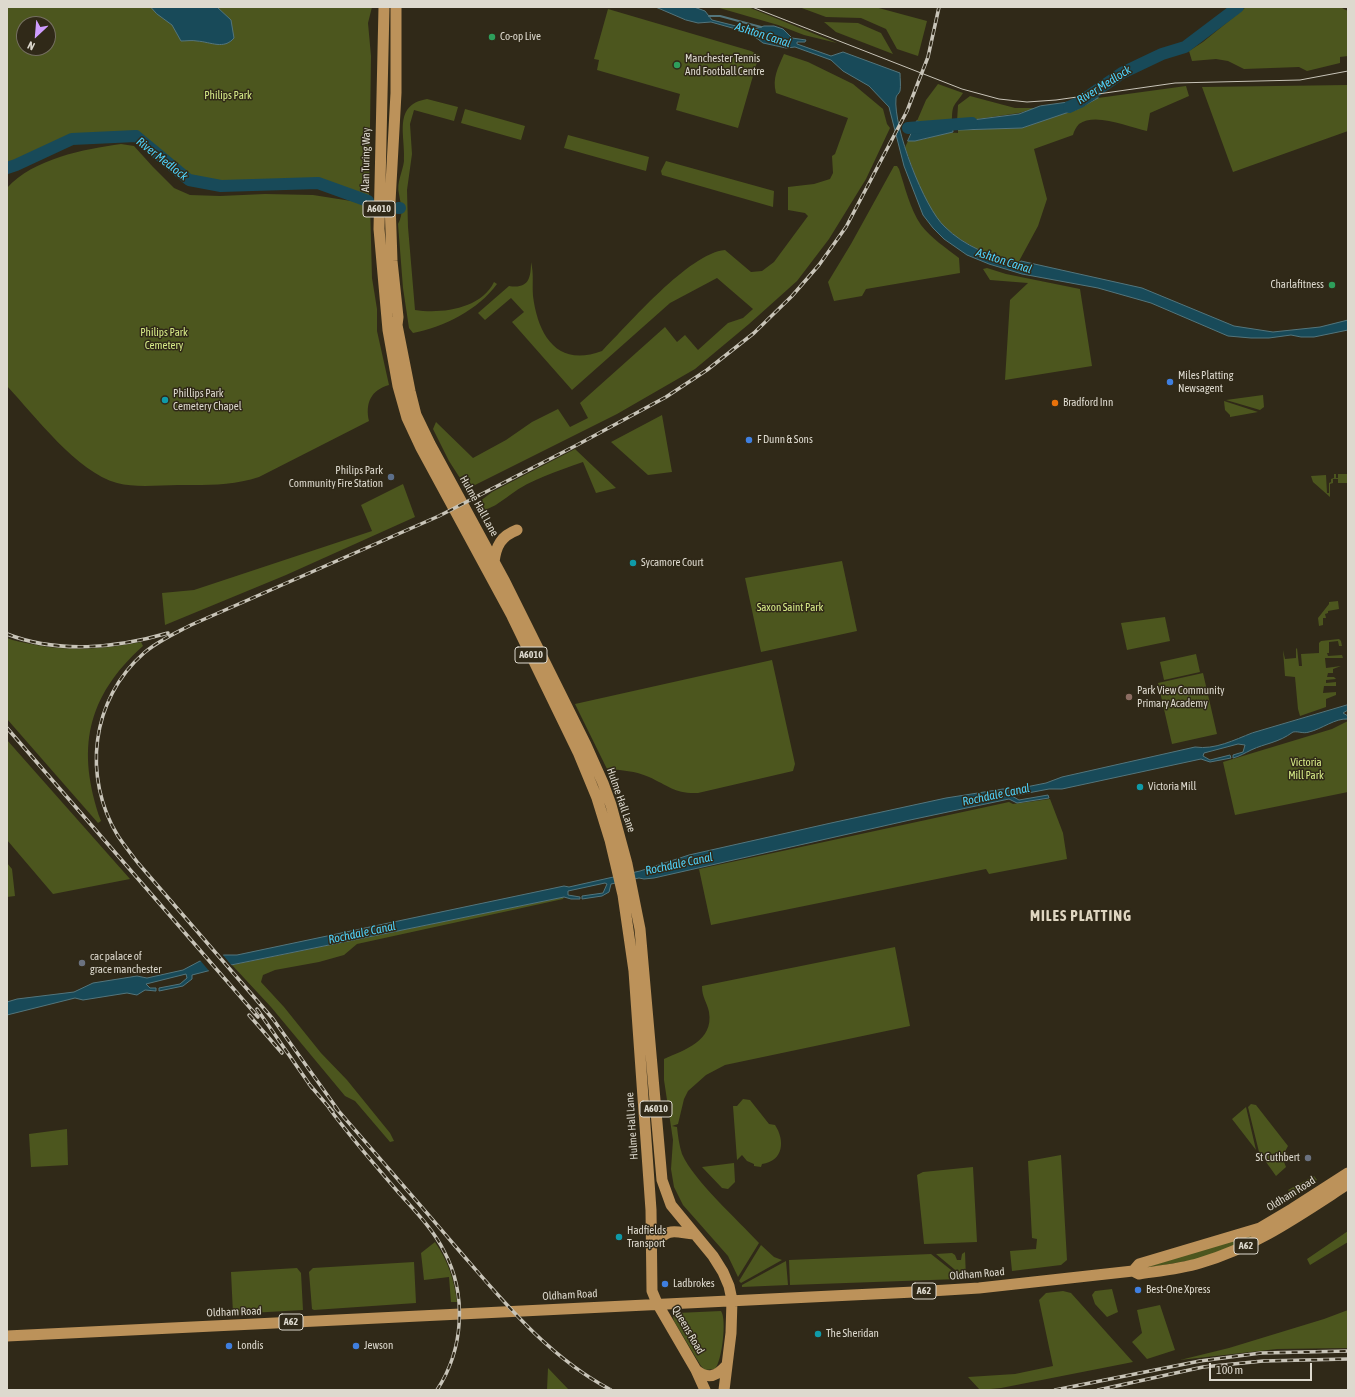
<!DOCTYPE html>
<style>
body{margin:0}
#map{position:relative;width:1355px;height:1397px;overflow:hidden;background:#302918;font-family:"Asap Condensed",sans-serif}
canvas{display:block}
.frame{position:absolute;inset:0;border:8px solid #ddd9ce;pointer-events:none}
.north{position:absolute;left:16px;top:16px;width:40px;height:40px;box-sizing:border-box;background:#302918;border:1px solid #756f61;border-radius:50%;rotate:206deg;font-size:11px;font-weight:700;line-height:16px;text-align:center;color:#ddd9ce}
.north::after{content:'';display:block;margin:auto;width:14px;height:18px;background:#d09dff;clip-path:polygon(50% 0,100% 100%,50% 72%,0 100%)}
.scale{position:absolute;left:1209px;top:1363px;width:103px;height:18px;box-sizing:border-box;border:2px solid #ddd9ce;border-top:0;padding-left:5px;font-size:12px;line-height:14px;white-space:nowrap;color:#ddd9ce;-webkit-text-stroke:3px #302918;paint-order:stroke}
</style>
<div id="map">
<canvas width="1355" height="1397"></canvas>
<div class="frame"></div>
<div class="north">N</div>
<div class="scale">100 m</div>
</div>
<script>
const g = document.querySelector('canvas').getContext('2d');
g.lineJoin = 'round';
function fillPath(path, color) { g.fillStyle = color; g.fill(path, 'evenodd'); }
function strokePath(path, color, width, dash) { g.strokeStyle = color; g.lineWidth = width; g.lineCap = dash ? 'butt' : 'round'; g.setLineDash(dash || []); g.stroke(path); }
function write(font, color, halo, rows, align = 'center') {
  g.font = font + ' "Asap Condensed",sans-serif'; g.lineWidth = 3; g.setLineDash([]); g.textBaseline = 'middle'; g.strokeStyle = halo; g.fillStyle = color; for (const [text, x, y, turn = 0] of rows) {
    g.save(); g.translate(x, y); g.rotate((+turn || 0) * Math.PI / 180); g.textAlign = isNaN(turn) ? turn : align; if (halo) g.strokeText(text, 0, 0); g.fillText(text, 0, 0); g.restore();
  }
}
fillPath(new Path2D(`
 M7,7h365l-4,16 3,33 -2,144 -51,-19 -97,4 -32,-6 -53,-44 -65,3 -55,26 -9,2zM24,24h24v24h-24z
 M698,7h50l89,36 -33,-8 -26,-10 -62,-18z
 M799,7h76l52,14 -9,35 -21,-7 -11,-20 -25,-11 -35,-1z
 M1246,7h94l8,4v45l-8,1v6l-33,8 -8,-4 -55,2 -16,-8 -12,-2 -24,2 -3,-10 14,-9z
 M608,9l143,42 8,4 -21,73 -62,-18 4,-16 -83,-24 2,-10 -5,-1z
 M824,22l34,1 23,10 12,21 -57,-22z
 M784,54l24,8 45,22 30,25 4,15 3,4 -24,51 -37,60 -32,42 -48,43 -54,45 -78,45 -150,75 -18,-28 -16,-32 3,-7 37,36 33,-18 26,-18 26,-13 12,18 18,-9 -8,-15 85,-76 12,15 8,-7 13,15 30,-27 15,-5 10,-9 -36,-31 -47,25 -98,87 -60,-68 12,-10 -13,-14 -26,22 -7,-7 31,-27c19,3 22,-7 22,-24 3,12 1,22 2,34 5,39 24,72 69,55 26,-26 87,-98 123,-101l26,22 11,-1 12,-9 34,-46 -3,-3 -17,-3v-23l26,-3 16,-5 3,-6 -1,-17 3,-2 13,-36 -72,-25c-4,-15 2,-25 8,-39z
 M938,84l25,9c-9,14 -11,10 -11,29l-24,4 -11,-5 9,-21z
 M1348,85v46l-115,41 -31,-85z
 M1186,86l3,10 -39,17 -3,18c-18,-4 -52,-19 -68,-7 -3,3 -5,7 -6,11l-39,14 13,50 -9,27 -20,37c-26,-6 -60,-20 -78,-41 -17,-20 -26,-50 -35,-75l3,-6c17,1 33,-10 50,-8v-3l64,-2 56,-19 20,-11z
 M970,96l45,12h21l-17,5 -62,9 1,-17z
 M427,99l31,8 -4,14 -40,-11 -4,14 2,30 -5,36 1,37 7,83c26,4 66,-1 79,-28l3,2c-19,26 -53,43 -84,49l-4,-5 -6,-40 -5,-64c6,-11 3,-18 1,-30 -3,-11 4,-23 5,-33 2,-25 -12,-56 23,-62z
 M465,109l60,17 -4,14 -60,-17z
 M568,135l81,22 -3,14 -82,-23z
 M121,144l13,2 19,21 21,21 16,7 30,1 45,-2 48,1 57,9 2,74 5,31v22l12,54c-18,5 -24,18 -20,36l-110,56c-27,9 -53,8 -81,8 -19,0 -42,3 -61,-2 -40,-11 -82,-67 -110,-97v-198c26,-29 77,-39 114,-44z
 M666,161l108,30 -1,16 -111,-32 -1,-4z
 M894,166h3l2,3c6,18 11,40 22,56 10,13 25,23 38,33l1,15 -94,16 -4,7 -28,5 -6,-19 23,-38z
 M987,268l19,6 74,15 12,77 -87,14 5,-80 18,-17 -38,-3 -7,-11z
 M1263,395l1,12 -4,3 -34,-10z
 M1224,401l34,11 -28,5v-2l-5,-5z
 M662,415l10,57 -24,3 -37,-33z
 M575,449l41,39 -20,5 -13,-31c-25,9 -52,17 -73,33 -10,7 -19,15 -30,15l-5,-5 17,-13z
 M1334,474h2v4h2v-4h10v9h-10v-4h-5v4l-3,1v13l-17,-15 -2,-6 15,-1 1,18h2v-10l2,-1v-3l3,-1z
 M403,484l12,33 -129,58 -121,50 -3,-32 32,-3 178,-59 -11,-26z
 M842,561l15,70 -96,21 -16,-74z
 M1338,601l1,8 -11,2v2l-3,1 1,4h-3v7l-4,1 -1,-8 11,-14v-2z
 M1165,617l5,24 -43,9 -6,-27z
 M7,638c7,3 16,4 24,6 38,8 73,5 110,-2l2,4c-57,51 -67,104 -42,175l-3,2 -91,-104z
 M1339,639l2,2 1,5h-3l-1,-5 -9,1v11h-2l1,3 14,-1 1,3h-18l1,10 15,-2 -8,3v4h-5l-1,4h7l2,2 -10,1v3l10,-1v4h-12l-1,7 13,-1v3l-10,4v8l-26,9 -2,-7 -3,-32 -10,-1 -2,-26 2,9 11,-1v-9l1,-1 2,18h3l-1,-12 18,-1v-10l2,-2z
 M1196,654l4,18 -36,8 -4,-18z
 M772,660l23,104 -2,7 -95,22c-23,1 -29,-7 -49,-16 -14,-6 -27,-7 -42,-8l-32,-65z
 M1203,673l14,61 -45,10 -14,-61z
 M1348,721v71l-113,23 -12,-53 109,-33z
 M7,740l123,139 -77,15 -46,-54z
 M1050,799l13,34 4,26 -78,15 -3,-5 -275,56 -12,-56 310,-67 4,2z
 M7,863l5,6 3,27 -8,1z
 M564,897l-1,2 -206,45 -13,11 -25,7 -44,8 -12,5 -2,7 23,25 37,46 26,27 43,53 4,8 -4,1 -35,-41 -10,-5 -74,-89 -39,-42z
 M895,947l15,79 -185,39 -19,10 -18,16 -4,8 -6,25 -6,2 5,1c1,9 2,18 5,27 12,27 56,66 77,89l-21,34 -10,-21 -45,-51 -9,-18 -3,-18 2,-29 -9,-60v-21c20,-9 50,-18 45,-47 -2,-10 -7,-14 -7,-26z
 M743,1099l7,1 19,24 6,1c10,15 9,36 -13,39l-1,3 -7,-1v-2l-7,-3 -5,-6 -5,5 -4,-54h4z
 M1251,1104l5,1 32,41 -6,11 4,10 -10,9 -17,-24 -11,-45z
 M1246,1107l10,43 -24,-31z
 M67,1129l1,36 -37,2 -2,-33z
 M1061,1155l6,105 -6,5 -49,6 -2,-20 26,-2 1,-10 -5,-1 -4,-77z
 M734,1163l1,19 -7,7 -6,-1 -20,-21z
 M973,1167l4,75 -53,2 -7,-69 6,-3z
 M1314,1176l3,4 -24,16 -5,-6z
 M1348,1231v11l-38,23 -3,-6z
 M1250,1235l2,4 -53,20 -59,10z
 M435,1242c13,19 19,37 22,60h-6l-2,-25 -25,3 -3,-27z
 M761,1245l13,12 8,3 -41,23 -2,-2z
 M965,1252l1,27 -30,-25 16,-1 3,2 2,5h4l1,-6z
 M931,1254l29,23 -1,2 -169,6 -1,-25z
 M786,1261l2,24 -46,2v-2z
 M414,1262l2,41 -102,7 -2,-1 -3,-37 4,-4z
 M297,1268l4,5 2,37 -70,4 -2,-42z
 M1112,1289l6,23 -11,5 -12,-13 -3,-9 3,-4z
 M1063,1291l8,2 62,69 -132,26 -21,2 -12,-13 47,-3 38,-8 -14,-66 7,-7z
 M1160,1305l15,45 -28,9 -15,-17 10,-9 -5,-23z
 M1348,1310v38l-71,1 -97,11 49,-12 95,-29z
 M721,1311c6,8 1,50 -6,58l-10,1 -4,-4 -27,-45 -1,-5 4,-3z
 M548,1368l21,22h-22z`), '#4c561e');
const water = new Path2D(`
 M151,7h66l14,13 3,18c-10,12 -23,4 -37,3 -5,-1 -11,0 -16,0l-9,-16 -15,-11z
 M656,7h38l11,4 7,9 36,9h6l10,-3h10l9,3 9,9 14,2 -1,2h-8v2l34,12 12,-4 57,21c0,5 1,13 0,18 -1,3 -4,4 -4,7 -3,29 28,110 49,129 19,19 47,30 73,36l3,-2 121,27 92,38 39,6 47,-5 28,-7v10l-34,7h-13l-10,-2 -22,3h-18l-23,-2 -77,-33 -53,-15 -76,-14 -33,-10 -22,-9 -23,-16 -11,-11 -10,-13 -19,-49 -15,-59 -20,-21 -26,-15 -12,-11 -36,-13 -9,1 -23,-5 -13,-10 -39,-11 -13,1 -12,-3z
 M1098,98l-20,11 -56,19 -64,2 -1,-8 62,-8 21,-8z
 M917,121l11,5 24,-4 1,10 -38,9h-7z
 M1348,705v5l-5,3 5,3v3c-13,-1 -26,10 -39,13 -6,2 -10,-1 -16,0 -15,11 -27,11 -42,18 -6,3 -11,6 -18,8v-3l10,-3 2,-7 -7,-1 -34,9 -1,3 7,4 20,-5 1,3 -21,4 -9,-3 -139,30h-13l-37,7 7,4 29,-5 1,3 -32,5 -8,-4 -99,21 -256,58 -10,1 -5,-1 -28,6 -2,8 -7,4 -20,3v-3l21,-3 4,-9 -2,-1 -37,8v4l12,2v2h-9l-7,-2 -333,68 -39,10v4l-9,7 -24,5v-3l21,-4 7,-6 -1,-4 -40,10 4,4h6v3l-11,-1 -8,5 -10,-2 -44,7 -8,-2 -68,17v-13l10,-3 57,-7 19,-9 44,-7 10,2 36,-8 17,-9 24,-6h13l327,-69 5,1 71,-16 49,-16 142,-32 115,-25 57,-9 8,1 35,-7 16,-6 133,-30c20,3 39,-7 57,-14z`);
fillPath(water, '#184a59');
strokePath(water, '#53757c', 1);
fillPath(new Path2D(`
 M222,954l11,13 -23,5 -11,-13z`), '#302918');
strokePath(new Path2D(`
 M709,16h11l41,11`), '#53757c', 2);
strokePath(new Path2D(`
 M1069,107l11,-5 42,-29 40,-19 23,-7 53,-40
 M908,128l64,-5
 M7,168l9,-3 56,-26 64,-3 53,44 32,6 97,-3 50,18
 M398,208h2`), '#184a59', 12);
strokePath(new Path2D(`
 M384,7l-5,222 9,101 10,56 9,32 14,30 91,168 66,136 19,46 13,42 13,55 11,76 17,239 1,81 5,12 39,67 9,20
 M396,7v86l-6,109 2,59 6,56 -1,8 13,66 6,24 14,29 75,138 81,163 17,38 8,22 16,59 13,65 22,251 9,25 42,51 10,16 6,14 3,14 -1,33 -7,57
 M494,562c2,-16 7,-26 23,-32
 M652,1244c20,-16 17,-13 42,-10
 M1133,1271l6,-7 121,-36 32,-19 56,-36
 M7,1336l907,-44 65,-4 154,-17 6,3c20,-3 41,-5 61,-11 55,-16 100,-48 148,-79
 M696,1370c12,10 21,6 30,-4`), '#bc925a', 11);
strokePath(new Path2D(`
 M752,7l210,82 37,10 28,3 29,-2 119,-17 125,-3 48,-9`), '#c8c4b8', 1);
const rail = new Path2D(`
 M7,634c51,20 110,14 161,-1
 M7,728l251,289
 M257,1009l55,79
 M249,1015l33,38
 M309,1084l24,28
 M335,1107c40,46 81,93 121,140 47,54 91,109 155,143
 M329,1108c22,30 46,57 70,85 16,18 34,36 45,58 23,43 20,98 -7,139
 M338,1110l-65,-91 -135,-156c-7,-9 -14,-18 -20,-27 -36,-59 -27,-137 26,-183 14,-12 30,-19 47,-28l248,-109 138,-71 89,-48 41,-27 47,-37 38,-37 27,-31 27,-38 61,-116 21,-54 11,-50
 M1055,1390l145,-29 61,-8 87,-2
 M1098,1390l105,-23 60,-6 85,-2`);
strokePath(rail, '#c8c4b8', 3.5);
strokePath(rail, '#302918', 2, [6]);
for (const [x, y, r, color] of [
 [492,37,4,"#2e9e5b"],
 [677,65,4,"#2e9e5b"],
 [1332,285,4,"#2e9e5b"],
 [1170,382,4,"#3f7fe0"],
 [165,400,4,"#0f9aa8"],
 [1055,403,4,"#e8710a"],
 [749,440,4,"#3f7fe0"],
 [391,477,4,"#5c6f8a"],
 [633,563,4,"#0f9aa8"],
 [1129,697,4,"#8d6e63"],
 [1140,787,4,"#0f9aa8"],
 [82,963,4,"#6b7280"],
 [1308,1158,4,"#6b7280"],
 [619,1237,4,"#0f9aa8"],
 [665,1284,4,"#3f7fe0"],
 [1138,1290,4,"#3f7fe0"],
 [818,1334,4,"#0f9aa8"],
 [229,1346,4,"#3f7fe0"],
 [356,1346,4,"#3f7fe0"]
]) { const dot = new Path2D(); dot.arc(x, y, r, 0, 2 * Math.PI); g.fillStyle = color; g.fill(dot); strokePath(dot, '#302918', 1.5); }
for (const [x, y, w] of [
 [379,209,32],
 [531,655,32],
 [656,1109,32],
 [1246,1246,24],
 [924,1291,24],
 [291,1322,24]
]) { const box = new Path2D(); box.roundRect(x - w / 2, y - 8, w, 16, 3); g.fillStyle = '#302918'; g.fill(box); strokePath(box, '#ddd9ce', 1); }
write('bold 10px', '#ddd9ce', null, [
 ["A6010",379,209],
 ["A6010",531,655],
 ["A6010",656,1109],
 ["A62",1246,1246],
 ["A62",924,1291],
 ["A62",291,1322]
]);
write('11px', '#ddd9ce', '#302918', [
 ["Co-op Live",500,37],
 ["Manchester Tennis",685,59],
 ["And Football Centre",685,72],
 ["Charlafitness",1324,285,"right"],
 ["Miles Platting",1178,376],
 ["Newsagent",1178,389],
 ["Phillips Park",173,394],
 ["Cemetery Chapel",173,407],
 ["Bradford Inn",1063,403],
 ["F Dunn & Sons",757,440],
 ["Philips Park",383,471,"right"],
 ["Community Fire Station",383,484,"right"],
 ["Sycamore Court",641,563],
 ["Park View Community",1137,691],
 ["Primary Academy",1137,704],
 ["Victoria Mill",1148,787],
 ["cac palace of",90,957],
 ["grace manchester",90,970],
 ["St Cuthbert",1300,1158,"right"],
 ["Hadfields",627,1231],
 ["Transport",627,1244],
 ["Ladbrokes",673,1284],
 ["Best-One Xpress",1146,1290],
 ["The Sheridan",826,1334],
 ["Londis",237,1346],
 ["Jewson",364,1346]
], 'left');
write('11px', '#d6ea87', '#302918', [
 ["Philips Park",228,96],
 ["Philips Park",164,333],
 ["Cemetery",164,346],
 ["Saxon Saint Park",790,608],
 ["Victoria",1306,763],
 ["Mill Park",1306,776]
]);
write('11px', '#ddd9ce', '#302918', [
 ["Alan Turing Way",366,160,-89],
 ["Hulme Hall Lane",479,506,61],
 ["Hulme Hall Lane",621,800,71],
 ["Hulme Hall Lane",632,1126,-94],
 ["Oldham Road",1291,1194,-32],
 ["Oldham Road",977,1274,-5],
 ["Oldham Road",570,1295,-3],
 ["Oldham Road",234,1312,-2],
 ["Queens Road",688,1330,60]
]);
write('italic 12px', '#4ed2fb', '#302918', [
 ["Ashton Canal",763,35,18],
 ["River Medlock",1104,85,-32],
 ["River Medlock",162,159,38],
 ["Ashton Canal",1004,261,18],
 ["Rochdale Canal",996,795,-12],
 ["Rochdale Canal",679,864,-12],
 ["Rochdale Canal",362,933,-12]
]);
g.letterSpacing = '1px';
write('bold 15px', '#dfd6c1', '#302918', [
 ["MILES PLATTING",1081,916]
]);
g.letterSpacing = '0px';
</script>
